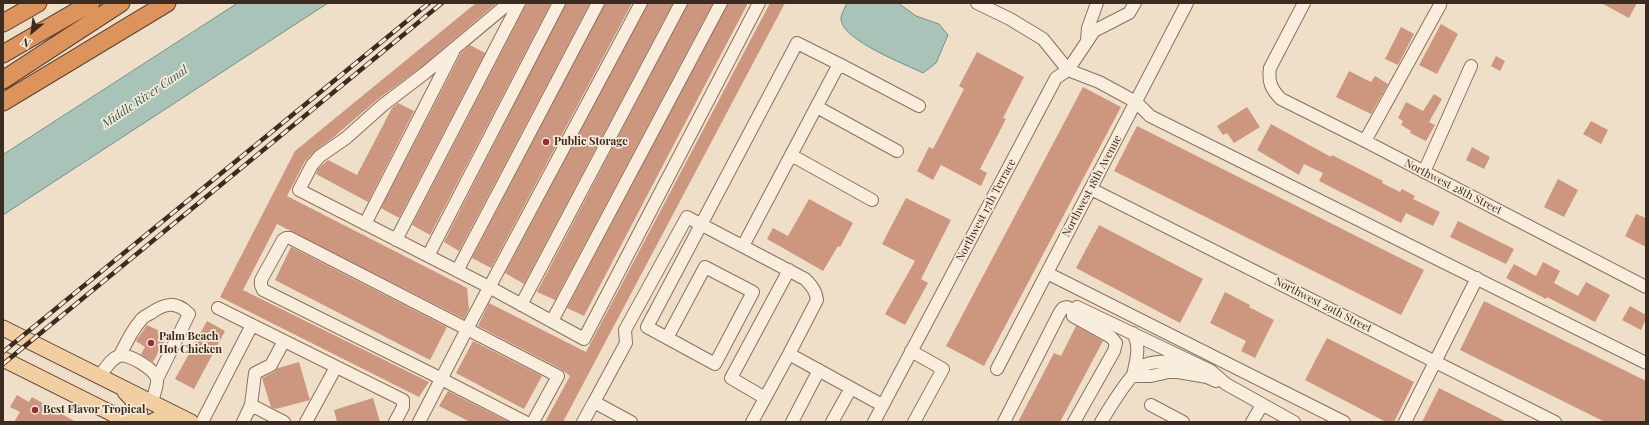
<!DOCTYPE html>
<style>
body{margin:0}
#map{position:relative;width:1649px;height:425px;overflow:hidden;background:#efdfc9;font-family:"Playfair Display",serif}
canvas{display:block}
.frame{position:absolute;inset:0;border:4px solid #3c2b21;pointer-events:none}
.north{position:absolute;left:12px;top:12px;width:40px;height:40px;-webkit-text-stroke:3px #f6ead9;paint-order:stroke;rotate:209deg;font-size:11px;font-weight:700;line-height:16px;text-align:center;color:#3c2b21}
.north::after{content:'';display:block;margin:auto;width:14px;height:18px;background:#3c2b21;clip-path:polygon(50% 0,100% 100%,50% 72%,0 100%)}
</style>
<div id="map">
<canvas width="1649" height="425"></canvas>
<div class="frame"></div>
<div class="north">N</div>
</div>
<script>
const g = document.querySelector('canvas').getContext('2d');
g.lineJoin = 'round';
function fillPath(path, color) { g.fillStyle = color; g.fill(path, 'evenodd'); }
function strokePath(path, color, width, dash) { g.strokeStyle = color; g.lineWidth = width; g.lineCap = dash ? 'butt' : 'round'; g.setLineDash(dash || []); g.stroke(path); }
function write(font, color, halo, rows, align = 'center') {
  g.font = font + ' "Playfair Display",serif'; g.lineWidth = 3.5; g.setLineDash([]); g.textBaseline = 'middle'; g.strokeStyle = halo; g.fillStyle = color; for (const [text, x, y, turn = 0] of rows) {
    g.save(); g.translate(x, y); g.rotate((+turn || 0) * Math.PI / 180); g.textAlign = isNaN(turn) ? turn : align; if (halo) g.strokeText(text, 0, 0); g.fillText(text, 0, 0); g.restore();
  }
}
const water = new Path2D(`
 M238,3h90l-325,212v-60z
 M847,3h51l18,13 23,8 9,11 -12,28 -13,10c-18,-9 -79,-32 -82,-53 -1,-4 4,-12 6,-17z`);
fillPath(water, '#aac3b9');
strokePath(water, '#709285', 1);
fillPath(new Path2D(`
 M476,3h21l-77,65 -42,31 -43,37 -20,15 -10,10 -18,35 180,92 2,21 -5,10 -187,-95 -34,66 186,92 -10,15 -199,-100 75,-146z
 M527,3h24l-121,232 -18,-10z
 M566,3h24l-131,248 -15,-9z
 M605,3h27l-141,265 -19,-10z
 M648,3h25l-149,281 -19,-11z
 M688,3h25l-158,297 -18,-8z
 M728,3h20l-164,313 -17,-8z
 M770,3h15l-222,419h-18l25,-46 -9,-7 -83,-43 11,-23 97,49z
 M1601,3h36l-8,15z
 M1441,24l17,10 -21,40 -18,-9z
 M1401,27l13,7 -16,31 -13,-6z
 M470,45l15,8 -86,165 -18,-10 80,-155z
 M977,52l47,25 -21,41 3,1 -26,50 7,4 -6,13 -40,-21 -8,15 -16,-9 12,-24 4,2 31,-60 -5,-3z
 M1496,56l9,5 -5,10 -9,-5z
 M1349,71l22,11 4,-6 13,8 -17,30 -35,-17z
 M1083,87l38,20 -137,259 -38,-20z
 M1434,94l8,5 -13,23 6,3 -9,16 -16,-8 1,-2 -10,-6 2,-4 -5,-3 8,-16 17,9z
 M398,103l16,8 -46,91 -52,-28 2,-5 10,-9 29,15 35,-67z
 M1247,107l13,20 -26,16 -7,-10 -4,2 -6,-9z
 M1591,121l17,9 -7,14 -18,-10z
 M1271,124l60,33 1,-2 51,26 -1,2 18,9 2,-3 13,7 -2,3 27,13 -7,14 -27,-13 -5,10 -82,-42 4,-8 -19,-9 -5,11 -42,-25z
 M1137,126l287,144 -23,45 -287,-144z
 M1472,147l18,10 -6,12 -18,-9z
 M1558,179l20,11 -14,27 -20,-10z
 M906,198l45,22 -30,59 7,4 -23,42 -20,-11 30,-53 -33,-17z
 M809,199l44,24 -13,24 -2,-1 -15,25 -56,-32 6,-11 15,8z
 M1636,214l10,4v29l-21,-11z
 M1458,221l56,28 -8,15 -56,-27z
 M1099,225l104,54 -23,44 -104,-55z
 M291,247l156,80 -17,33 -155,-80z
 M1543,262l17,9 -6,12 24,13 8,-14 24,13 -15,27 -48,-25 -1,2 -40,-21 8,-14 22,12z
 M1225,292l25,13 -1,2 25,13 -19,38 -14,-7 5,-10 -36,-18z
 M1484,301l162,80v41h-41l-145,-72z
 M1630,306l16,9v4l-5,11 -19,-10z
 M207,321l18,10 -31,58 -19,-10z
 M147,325l21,10 -15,27 -12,-8 4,-7 -9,-6z
 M1076,326l27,15 -43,81h-42l36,-69 7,3z
 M1327,338l87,44 -20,40h-8l-81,-42z
 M473,341l69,35 -18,33 -68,-36z
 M299,362l11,38 -34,9 -5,-2 -9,-29 12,-6 4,-4z
 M1439,388l68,34h-85z
 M448,391l61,31h-39l-31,-16z
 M17,395l12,7 3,-5 44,25h-62l6,-10 -10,-5z
 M373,398l7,24h-43l-3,-12z`), '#cd967f');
const minor = new Path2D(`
 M509,3l-84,70 -42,32 -37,33 -26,18 -8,9 -13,25 190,97 95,52 175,-336
 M977,3l33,16 33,20 25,31 26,-39 35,-18 6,-10
 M1304,3l-34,65c-2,14 1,21 11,31l84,42 281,146
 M1087,40l1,-12 9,-25
 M839,64l80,42
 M817,107l80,44
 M1365,141l75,-136
 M791,155l81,45
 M1424,172l47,-106
 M1091,189l464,233
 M365,224l88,-172
 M396,240l123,-237
 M428,256l131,-253
 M457,271l141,-268
 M1047,273l297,149
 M521,305l160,-302
 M218,308l185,92v7l-8,15
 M552,321l169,-318
 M667,338l38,-71 48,25 -38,72 -68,-37 150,-284 42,21 -96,182
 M911,351l32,18 -29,53
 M120,355c6,-12 12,-25 21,-35 2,-3 6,-5 10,-7 14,-10 25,-12 38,1l-32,65
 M997,369l190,-366
 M1133,375c3,-14 8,-28 0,-42
 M99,376c6,-6 11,-17 20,-20 9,-3 36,13 38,23 1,6 -4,17 -5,24
 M1133,376h18l18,-4h9l29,5 9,4
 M765,398l-34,-20 58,-108
 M594,402l32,-59 -1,-13 62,-113 118,62c7,7 11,12 12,21l-28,54
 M251,405l4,-32 16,-8 13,-24
 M1151,405l32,17
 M202,422l50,-97
 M243,422l8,-17 33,17
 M306,422l30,-55
 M419,422l48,-93 -177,-91h-4l-3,2 -22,40v5l2,5 167,83 21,11 74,38
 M533,422l25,-46 -91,-47 174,-326
 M583,422l11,-20 37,20
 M752,422l37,-68 62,34
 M792,422l27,-52
 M832,422l19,-34 31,17
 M874,422l182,-344 12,-8 31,12 37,20 14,14 496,247
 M1004,422l56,-110 3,-4 4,-1 6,3
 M1074,422l40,-71 2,-8 -5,-6 -38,-21v-6l4,-3 134,64 15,13 68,38
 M1101,422c9,-15 27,-45 40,-55 11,-8 34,-5 47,-4
 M1252,422l10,-17
 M1405,422l72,-144`);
const major = new Path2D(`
 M3,328l188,94
 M3,359l126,63
 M125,392c10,10 15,16 16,30
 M151,422l11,-5 16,1`);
const highway = new Path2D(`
 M3,23l35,-20
 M3,54l88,-51
 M3,80l118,-77
 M3,102l164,-99`);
strokePath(minor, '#8c705d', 14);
strokePath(major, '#5a3f31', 17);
strokePath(highway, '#5a3f31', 19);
strokePath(minor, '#f9eddd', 12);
strokePath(major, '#f1cfa2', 15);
strokePath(highway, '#dc945c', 17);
const rail = new Path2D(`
 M3,352l426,-349
 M3,364l439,-361`);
strokePath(rail, '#3c2b21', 4.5);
strokePath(rail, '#f6ead9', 3, [9]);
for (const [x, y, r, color] of [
 [546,142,4,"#9b2d3b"],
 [151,343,4,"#9b2d3b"],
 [35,410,4,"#9b2d3b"]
]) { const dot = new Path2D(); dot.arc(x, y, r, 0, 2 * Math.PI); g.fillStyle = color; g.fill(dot); strokePath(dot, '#f6ead9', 1.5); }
write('bold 11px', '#3c2b21', '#f6ead9', [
 ["Public Storage",554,142],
 ["Palm Beach",159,337],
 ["Hot Chicken",159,350],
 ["Best Flavor Tropical",43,410]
], 'left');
write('11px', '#3c2b21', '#f6ead9', [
 ["Northwest 18th Avenue",1092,186,-62],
 ["Northwest 28th Street",1453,187,27],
 ["Northwest 17th Terrace",986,210,-62],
 ["Northwest 29th Street",1323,305,27]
]);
write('italic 12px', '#305c54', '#f6ead9', [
 ["Middle River Canal",145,97,-34]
]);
</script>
